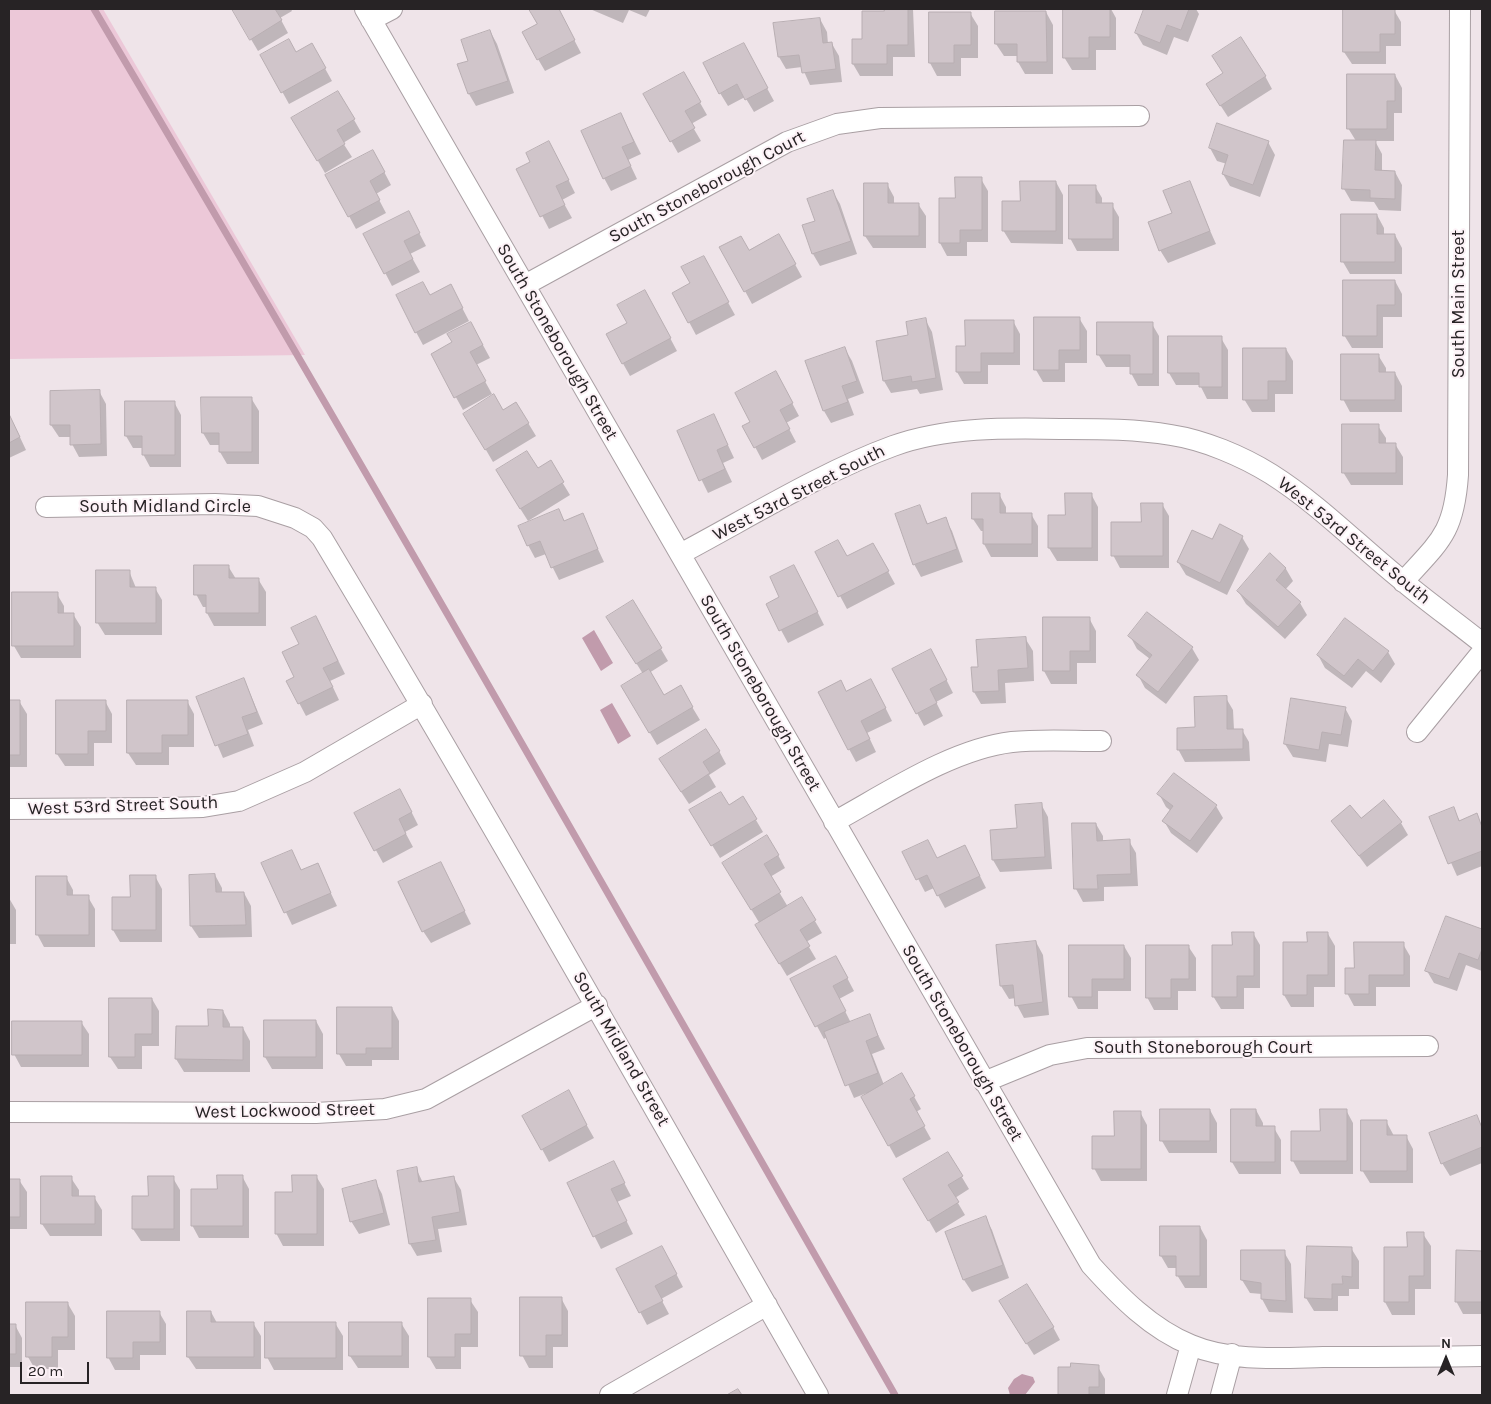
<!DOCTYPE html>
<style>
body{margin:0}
#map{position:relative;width:1491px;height:1404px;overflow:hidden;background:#efe4e9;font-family:Karla,sans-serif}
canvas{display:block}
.frame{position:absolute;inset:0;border:10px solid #272325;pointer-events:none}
.north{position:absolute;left:1421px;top:1334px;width:50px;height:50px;-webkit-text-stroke:4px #fcf1f6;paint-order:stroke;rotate:0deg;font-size:14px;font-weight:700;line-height:20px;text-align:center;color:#272325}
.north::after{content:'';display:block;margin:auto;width:18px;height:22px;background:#272325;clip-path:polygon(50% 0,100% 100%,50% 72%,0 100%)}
.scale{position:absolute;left:20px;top:1362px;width:69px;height:22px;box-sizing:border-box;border:2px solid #272325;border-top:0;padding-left:6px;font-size:15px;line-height:18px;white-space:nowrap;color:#272325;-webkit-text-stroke:4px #fcf1f6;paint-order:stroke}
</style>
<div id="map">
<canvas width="1491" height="1404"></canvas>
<div class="frame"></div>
<div class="north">N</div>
<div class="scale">20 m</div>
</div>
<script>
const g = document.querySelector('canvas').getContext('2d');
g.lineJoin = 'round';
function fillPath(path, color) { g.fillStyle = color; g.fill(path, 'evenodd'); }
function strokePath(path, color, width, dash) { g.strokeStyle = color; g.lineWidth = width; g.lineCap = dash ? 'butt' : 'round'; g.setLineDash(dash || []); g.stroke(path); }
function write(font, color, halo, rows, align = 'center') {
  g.font = font + ' Karla,sans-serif'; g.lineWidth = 4; g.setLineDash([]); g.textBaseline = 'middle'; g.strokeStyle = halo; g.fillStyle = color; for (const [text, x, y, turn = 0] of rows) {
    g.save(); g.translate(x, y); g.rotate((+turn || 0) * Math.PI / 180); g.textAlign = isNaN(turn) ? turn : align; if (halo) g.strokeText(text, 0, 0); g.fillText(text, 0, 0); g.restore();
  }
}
fillPath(new Path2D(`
 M9,9h94l202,346 -296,4z`), '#ecc8d8');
fillPath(new Path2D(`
 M594,630l19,33 -12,8 -19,-33z
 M612,703l19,33 -13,8 -18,-34z
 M1022,1374l11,3 2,5 -10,13h-15l-2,-7 6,-9z`), '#c19bac');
fillPath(new Path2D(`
 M233,9h58l1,2 -12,7 8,15 -30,18z
 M530,9h28l23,44 -36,18 -7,-12v-34z
 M590,9h60l-4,8 -17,-7 -6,13z
 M885,9h28l2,48h-22v19h-33l-7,-12 11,-24 21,-28z
 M1064,9h47l5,9v32h-20v20h-24l-8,-13z
 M1146,9h50l3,5 -11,28 -14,-5 -7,18 -24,-10 -7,-12z
 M1394,10l7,12v24h-15v18h-34l-8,-12z
 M1046,12l7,13v49h-28l-7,-12v-6h-14l-8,-12z
 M930,13h40l8,13v32h-17v18h-24l-7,-13z
 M820,19l7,13 1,12h4l7,12 3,26 -32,3 -8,-18 -16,2 -7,-12z
 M490,31l7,13 17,49 -38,13 -7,-12 -10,-29 11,-3z
 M312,45l20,36 -43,23 -27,-49 34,-2z
 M750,57l24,44 -20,11 -9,-15 -17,9 -8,-13z
 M683,73l24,42 -16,9 10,17 -23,12 -33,-58z
 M1395,75l7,13v25h-8v28h-19l7,13v18h13l7,13 -1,26 -22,-1 -5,-8 -23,-1 -7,-12 12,-48 -8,-13z
 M1265,76l7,13 -44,28 -13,-20z
 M338,92l23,40 -18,11 9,14 -27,16 -32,-55z
 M621,114l20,40 -13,6 9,19 -26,12 -7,-13z
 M1268,142l7,13 -15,42 -30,-11 -7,-12 4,-10 -10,-3 -7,-13z
 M556,155l19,38 -13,7 10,18 -23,11 -31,-60z
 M380,164l11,21 -15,9 10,19 -30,16 -7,-13z
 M981,179l7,12v51h-21v14h-20l-7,-13 16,-43z
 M1056,182l7,13v49l-52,-1 -8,-13 19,-28z
 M1189,183l27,61 -48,19 -8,-13 14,-37z
 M887,184l7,13v7h24l8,12v32h-53l-8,-12z
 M1095,186l7,12v7h10l7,12v34h-42l-7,-13z
 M833,192l7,12 17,50 -37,12 -7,-12 3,-33z
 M1377,215l7,13v7h11l7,13v26h-52l-7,-12z
 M415,225l11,21 -16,8 10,18 -28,14 -27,-52z
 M786,248l16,29 -50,27 -7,-13 4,-40z
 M710,270l25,45 -39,20 -22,-41z
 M1395,281l7,13v23h-19v31h-31l-8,-13z
 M430,296l27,2 12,23 -46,24 -7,-13z
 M652,304l25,47 -47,25 -23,-41 22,-12z
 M1079,318l8,13v32h-22v19h-22l-7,-12z
 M925,319l7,13 11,58 -23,4 -3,-5 -26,4 -7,-12 26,-45z
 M1013,321l7,13v31h-32v19h-24l-7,-12 9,-25z
 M1152,324l7,12v50h-21l-7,-13v-6h-25l-8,-13z
 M478,336l12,22 -14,7 16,29 -29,16 -31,-56z
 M1221,338l7,12v49h-21l-7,-14h-24l-7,-12z
 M845,349l7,12 12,32 -16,6 6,16 -23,8 -7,-12 -17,-49z
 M1286,349l7,12v33h-18v18h-23l-8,-13z
 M1378,355l8,13v5h9l7,13v26h-52l-7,-13z
 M783,386l16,30 -13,7 10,19 -34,18 -18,-34 8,-4z
 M99,391l7,13 1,52 -28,1 -7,-13v-7h-13l-8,-12z
 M251,398l8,13v53h-32l-7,-12v-7h-10l-7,-12z
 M174,402l7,13v52h-31l-7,-13v-6h-10l-7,-12z
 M516,403l20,33 -43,26 -21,-36z
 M9,414l17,36 -17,8z
 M1378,426l8,12v6h9l8,13v28h-52l-8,-13z
 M720,428l14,30 -11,5 9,19 -24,11 -30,-61z
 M550,462l20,33 -42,26 -24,-38 33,-13z
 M999,494l7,13v7h25l7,12v31h-47l-7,-13v-13h-3l-8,-12z
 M1091,494l7,13v54h-41l-8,-13 18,-32z
 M1162,504l7,12v52h-49l-7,-13z
 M919,506l9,18 17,-5 7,12 11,31 -42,15 -7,-13z
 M558,510l7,12 17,-7 22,47 -45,18 -13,-26 -11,4 -7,-13z
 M1242,537l7,12 -22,46 -41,-20 -8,-13 35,-21z
 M817,553l30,5 33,-1 15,27 -48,25z
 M1270,555l16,14 7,12 -8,9 15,13 7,12 -22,24 -39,-35 -8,-13z
 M228,566l8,13h22l8,13v34h-52l-7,-13v-6h-4l-7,-13z
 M129,571l7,17h19l7,12v35h-57l-8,-13z
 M801,579l23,46 -36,18 -21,-39 14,-6z
 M57,594l7,12v8h9l8,13v31h-60l-7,-12z
 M1044,618h45l7,13v32h-19v21h-26l-7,-13z
 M615,629l46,20 7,12 -19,12 15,24 16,-10 20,33 -43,25 -35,-59 21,-12z
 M323,630l22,44 -15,7 9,19 -33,16 -18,-34 8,-5 5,-33z
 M1130,636l62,12 7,12 -33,44 -21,-16 -7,-13 12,-16 -13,-10z
 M1025,638l8,13 1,30 -29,2 1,20 -25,1 -7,-12 5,-24z
 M1388,652l7,12 -14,19 -15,-12 -14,17 -27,-20 -7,-13z
 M938,663l15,30 -17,9 7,14 -19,10 -30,-56z
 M244,679l19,45 -15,6 6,16 -31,12 -26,-61z
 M847,693h31l14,28 -25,12 9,19 -20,10 -7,-13z
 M1226,698l7,12 1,20h8l7,12 1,19 -65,1 -7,-13z
 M9,701h10l8,13v53h-18z
 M105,701l7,13v29h-18v23h-29l-8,-12z
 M187,701l7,13v33h-25v18h-33l-8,-12z
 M1345,708l7,13 -4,26 -19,-3 -3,18 -33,-5 -8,-13z
 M719,751l7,13 -17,11 7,12 -27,17 -21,-32z
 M1159,794l57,12 7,12 -26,35 -26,-20 -7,-12 7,-10 -5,-4z
 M743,798l20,34 -43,26 -29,-47 37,-4z
 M407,803l11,22 -13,7 8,15 -30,16 -27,-49z
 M1041,804l7,13 4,52 -52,3 -7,-12z
 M1453,809l7,12 16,-6 6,10v41l-25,10 -26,-58z
 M1361,820l40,3 7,12 -41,32 -34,-46z
 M1096,824l7,12v6l26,-1 7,12 2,33 -34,1v14l-21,1 -7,-13z
 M965,846l21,42 -41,20 -11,-20 -9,4 -21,-40 33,7z
 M291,851l11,20 15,-7 20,42 -45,19 -29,-61z
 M778,855l7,13 -15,9 18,30 14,-8 20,34 -16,9 10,17 -29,17 -23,-38 -4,-14 -29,-48z
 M215,875l7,13v5h22l7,13 1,31 -53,1 -8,-12z
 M155,876l7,13v53h-42l-7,-12 18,-32z
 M447,876l24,48 -40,19 -8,-12z
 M66,877l7,13v7h15l7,12v38h-51l-7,-13z
 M9,898l7,12v34h-7z
 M1446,917l36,13v41l-16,-6 -9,26 -23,-8 -7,-12z
 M1253,933l7,12v43h-16v21h-23l-8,-13 20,-50z
 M1328,934l7,12v41h-21v20h-23l-7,-12 24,-51z
 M1036,942l7,13 6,60 -25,3 -7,-13 -1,-7 -7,1 -8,-13 -4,-40z
 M1403,944l7,12v31h-34v19h-22l-7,-13 8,-23z
 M1124,946l7,12v33h-33v18h-20l-7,-13z
 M1188,946l8,12v33h-18v19h-24l-7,-13z
 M843,970l11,21 -15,8 12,24 18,-7 16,33 -13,5 12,31 18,-10 19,34 -5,3 15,27 -35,19 -34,-61 5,-4 -13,5 -27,-61 -3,2 -32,-59z
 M152,999l7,12v35h-17v23h-24l-8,-12z
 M392,1008l7,13v39h-27v6h-26l-7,-12z
 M223,1011l7,13v4h13l7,13v31h-66l-8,-13 33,-31z
 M316,1021l7,13v35h-51l-7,-12z
 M81,1022l8,12v33h-68l-7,-13z
 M568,1092l26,46 -45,24 -25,-46z
 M1210,1110l7,13v30h-48l-7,-12z
 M1256,1110l7,13v5h11l7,12v34h-42l-7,-12z
 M1346,1110l7,13v51h-53l-7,-13z
 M1140,1112l7,13v56h-46l-7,-13 21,-31z
 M1476,1116l6,10v37l-32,13 -8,-13z
 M1386,1121l8,15h12l7,13v34h-43l-8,-13z
 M948,1154l21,35 -14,9 10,17 -29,18 -31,-54z
 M416,1168l7,15 31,-5 7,12 6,35 -29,4 4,23 -25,4 -7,-12z
 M620,1175l11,21 -14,6 16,32 -32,15 -33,-65z
 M242,1176l7,13v49h-50l-7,-13 26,-34z
 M316,1176l8,13v57h-41l-7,-13 17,-40z
 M71,1178l8,12v7h15l8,13v26h-52l-8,-12z
 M173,1178l7,12v51h-39l-8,-12 16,-32z
 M9,1180h10l8,12v37h-18z
 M375,1181l7,13 8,31 -31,9 -8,-13z
 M985,1217l7,13 17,48 -37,14 -8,-12 -18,-48z
 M1200,1227l7,13v48h-22l-8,-13v-7h-9l-7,-12z
 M1423,1234l8,12v43h-16v26h-23l-7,-13v-54h23z
 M1351,1248l8,13v28h-10v7h-11v15h-24l-8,-13z
 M1284,1252l7,12 2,49 -24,-1 -7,-13v-5l-12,-1 -8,-13z
 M1457,1252h25v62h-19l-7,-13z
 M669,1260l14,27 -22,12 8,15 -22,11 -29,-55z
 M561,1298l7,13v36h-15v21h-24l-7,-13z
 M470,1300l8,12v35h-17v22h-25l-7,-12z
 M68,1304l7,12v34h-17v19h-23l-7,-12z
 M159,1312l7,12v31h-26v15h-25l-7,-13z
 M211,1312l6,11h36l8,13v33h-65l-8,-12z
 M1008,1314l45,13 7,13 -26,15z
 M335,1323l8,13v34h-69l-7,-13z
 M401,1323l8,13v32h-51l-8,-12z
 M9,1325h6l7,13v29h-13z
 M1098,1367l7,12v16h-45v-27z`), '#0003');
strokePath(new Path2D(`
 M94,9c272,459 536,923 801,1386`), '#c19bac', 7);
const building = new Path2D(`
 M232,9h43l7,11 -32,20z
 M529,9h30l16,31 -38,20 -15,-28 15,-8z
 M884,9h24v36h-21v19h-35v-25h10v-28h22z
 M1063,9h47v28h-21v21h-26z
 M1144,9h45l-8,21 -14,-5 -7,18 -25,-10z
 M1343,9h52v25h-15v18h-37z
 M995,11h51l1,51h-30v-18h-22z
 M929,12h42v33h-17v18h-25z
 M820,18l3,25 9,-1 4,27 -34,4 -3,-18 -21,2 -5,-34z
 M490,30l18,51 -40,13 -11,-30 11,-3 -7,-21z
 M1241,37l25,39 -46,30 -14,-22 17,-11 -11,-17z
 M289,39l7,13 16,-9 14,25 -45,25 -21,-38z
 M744,43l24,45 -23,12 -8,-16 -18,10 -16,-31z
 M684,72l17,30 -16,9 10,17 -25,14 -27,-48z
 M1347,74h48v27h-8v28h-40z
 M338,91l17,28 -18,11 8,14 -28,17 -26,-43z
 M621,113l13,29 -12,5 9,19 -28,13 -22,-48z
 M1217,123l52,18 -16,44 -31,-11 6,-19 -19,-7z
 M1344,140h32l-1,30 20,1v28l-25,-1v-8l-28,-1z
 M549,141l20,39 -13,6 9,19 -25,12 -24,-48 14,-7 -4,-9z
 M373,150l12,22 -15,9 10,19 -32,17 -23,-42z
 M955,177h27v53h-22v13h-21v-45h16z
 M1020,181h36v50h-54v-30h18z
 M1190,181l20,50 -51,20 -11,-29 24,-9 -9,-22z
 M864,183h24v20h31v33h-55z
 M1069,185h27v18h17v36h-44z
 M833,190l18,51 -39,13 -10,-29 13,-4 -8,-22z
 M409,211l11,22 -16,8 9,18 -29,15 -21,-40z
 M1341,214h36v20h18v28h-54z
 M779,234l17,30 -52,28 -25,-45 22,-11 8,14z
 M704,256l25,46 -41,21 -16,-30 18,-10 -9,-16z
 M1343,280h52v25h-18v31h-34z
 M423,282l7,13 21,-11 12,24 -48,25 -19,-38z
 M645,290l26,48 -49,26 -16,-30 21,-11 -10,-18z
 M1034,317h46v33h-21v20h-25z
 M926,318l10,60 -24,4 -1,-6 -28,5 -7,-40 32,-6 -2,-13z
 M965,320h49v33h-33v19h-25v-26h9z
 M471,322l12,23 -13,7 16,29 -32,17 -23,-44 21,-12 -5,-8z
 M1097,322h56v52h-23v-19h-33z
 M1168,336h54v51h-23v-14h-31z
 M845,347l12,34 -15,5 6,16 -25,9 -18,-50z
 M1243,348h43v33h-18v19h-25z
 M1341,354h38v18h16v28h-54z
 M776,371l17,32 -13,7 10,19 -36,19 -12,-22 8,-4 -15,-29z
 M100,390l1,54 -31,1v-20h-20v-34z
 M494,394l9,16 13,-8 13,21 -44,27 -22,-36z
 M201,397h51v55h-33v-19h-17z
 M125,401h50v54h-33v-19h-17z
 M9,414l11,23 -11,6z
 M714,414l14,31 -11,5 8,19 -26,12 -22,-50z
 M1342,424h37v19h17v30h-54z
 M527,451l11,17 13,-8 13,22 -44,27 -24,-39z
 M972,493h28v20h32v31h-49v-25h-11z
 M1065,493h27v55h-44v-33h17z
 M1141,503h22v53h-52v-34h30z
 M920,505l7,19 19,-7 11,32 -44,16 -18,-51z
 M559,509l5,12 19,-8 15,36 -47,19 -11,-27 -13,5 -9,-20z
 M1220,524l23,12 -23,47 -43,-21 15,-32 20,9z
 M838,540l9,16 26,-13 16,28 -51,26 -23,-45z
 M1270,553l16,15 -10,12 25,22 -23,25 -41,-36z
 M194,565h35v13h30v35h-53v-18h-12z
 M794,565l24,47 -39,19 -13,-27 13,-7 -9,-20z
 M96,570h34v17h26v36h-60z
 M12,592h46v21h16v33h-62z
 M633,600l29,48 -26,16 -30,-47z
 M1147,612l46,35 -35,45 -22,-17 16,-20 -24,-19z
 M316,616l22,45 -15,7 10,19 -35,17 -12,-23 8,-4 -12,-25 17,-8 -8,-16z
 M1043,617h47v34h-20v20h-27z
 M1345,618l44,33 -16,20 -15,-12 -14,17 -27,-21z
 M1026,637l2,31 -30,2 1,21 -26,1 -2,-25h7l-2,-27z
 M931,649l16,31 -17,9 7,14 -21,11 -24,-45z
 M649,669l15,26 17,-10 12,22 -44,26 -28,-47z
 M244,678l13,34 -15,5 6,17 -33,12 -19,-49z
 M871,679l15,29 -25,13 9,18 -22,11 -30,-58 23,-12 5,11z
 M1227,696v33h16v20l-66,1v-22l18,-1 -1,-30z
 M1291,698l55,9 -5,28 -19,-3 -3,18 -35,-6z
 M9,700h11v55h-11z
 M56,700h50v31h-18v23h-32z
 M127,700h61v35h-26v18h-35z
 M706,729l14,22 -17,11 7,11 -29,19 -22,-33z
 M1174,773l43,32 -27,36 -28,-20 11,-15 -16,-12z
 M400,789l12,23 -13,7 7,15 -32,17 -20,-38z
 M721,792l8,13 14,-9 14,23 -46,27 -22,-36z
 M1384,800l18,22 -43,34 -28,-35 19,-16 11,13z
 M1042,803l3,54 -53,3 -2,-30 27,-2 -2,-23z
 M1454,807l5,14 18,-8 5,14v24l-34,13 -19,-47z
 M1072,823h24l1,18 33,-2 1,35 -34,1 1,14h-24z
 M767,835l12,20 -15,9 17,28 -30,18 -29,-47z
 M928,840l9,18 28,-13 15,31 -43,20 -10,-21 -11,5 -14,-28z
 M292,850l9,20 17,-7 13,30 -47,20 -23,-50z
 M441,862l24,49 -43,21 -24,-50z
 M215,874l1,18h28l2,33 -56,1 -1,-51z
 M130,875h26v55h-44v-33h18z
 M36,876h31v19h22v40h-53z
 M802,897l14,23 -16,10 10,16 -31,18 -24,-39z
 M1446,916l36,13v20l-4,11 -19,-7 -10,26 -24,-8z
 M1232,932h22v44h-17v21h-25v-52h20z
 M1307,932h21v43h-21v20h-24v-53h24z
 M1036,941l7,61 -28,4 -2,-21 -13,1 -4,-41z
 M1354,942h50v33h-35v19h-24v-26h9z
 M1069,945h55v34h-32v18h-23z
 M1146,945h43v34h-18v19h-25z
 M836,956l12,22 -15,8 13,25 -31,16 -25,-48z
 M109,998h43v36h-17v23h-26z
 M337,1007h55v41h-26v6h-29z
 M208,1009l15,1v17h20v33l-68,-1 1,-33h32z
 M870,1014l8,22 -12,5 12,32 -33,13 -21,-54z
 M264,1020h52v37h-52z
 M12,1021h70v34h-70z
 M902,1073l13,23 -5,3 15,27 -37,20 -27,-49z
 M569,1090l18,35 -46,25 -19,-34z
 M1160,1109h50v32h-50z
 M1231,1109h25v17h19v36h-44z
 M1320,1109h27v52h-56v-30h29z
 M1114,1111h27v58h-49v-33h22z
 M1477,1115l5,13v19l-41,17 -12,-31z
 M1361,1120h26v15h20v36h-46z
 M948,1152l15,24 -15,9 11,17 -31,19 -25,-42z
 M614,1161l11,22 -14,6 16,32 -34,16 -26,-54z
 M417,1167l2,15 35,-6 6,36 -28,5 4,23 -27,4 -12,-73z
 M217,1175h26v51h-52v-37h26z
 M292,1175h25v59h-42v-42h17z
 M41,1176h31v20h23v28h-54z
 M148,1176h26v53h-42v-33h16z
 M9,1179h11v38h-11z
 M376,1180l8,33 -34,9 -8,-33z
 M986,1216l17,49 -40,15 -18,-48z
 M1160,1226h40v50h-24v-20h-16z
 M1407,1232h17v44h-15v26h-25v-55h23z
 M1482,1240v62h-27l1,-52 26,1z
 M662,1246l15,28 -22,12 8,15 -24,12 -23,-44z
 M1307,1246l45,1v30l-10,-1 1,8h-11v15l-27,-1z
 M1241,1250h44l1,51 -25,-2v-16l-20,-3z
 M1027,1284l27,43 -28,17 -27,-43z
 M520,1297h42v38h-16v21h-26z
 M428,1298h43v36h-16v23h-27z
 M26,1302h42v35h-16v20h-26z
 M107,1311h53v31h-27v16h-26z
 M187,1311h24v11h43v35h-67z
 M265,1322h71v36h-71z
 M349,1322h53v34h-53z
 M9,1324h7v30h-7z
 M1071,1363l28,2v22h-10v7l17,1h-48v-28h12z
 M738,1389l4,6h-15z`);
fillPath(building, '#d0c5ca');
strokePath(building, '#b8aeb2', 1);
const street = new Path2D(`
 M365,9l726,1256c28,31 60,64 100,80 40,17 89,13 132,12 53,0 106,0 159,-1
 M371,20l21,-11
 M525,285l262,-143 50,-18 43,-6 259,-2
 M46,507l169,-3 43,2 37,12 18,10 9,10c170,283 332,571 496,857
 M680,554c68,-36 142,-82 213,-108 55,-20 117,-18 174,-17 35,0 69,0 104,6 33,5 71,21 100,39 49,31 88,72 133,108 25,21 52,40 78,61
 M1403,582c37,-41 51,-49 55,-107l2,-466
 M1417,732l65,-80
 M9,809l157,-1 37,-1 36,-6 66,-29 117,-68
 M834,822c53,-29 118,-73 178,-80 29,-3 59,-1 89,-1
 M984,1082l66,-27 37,-7 341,-2
 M9,1112l307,1 69,-4 41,-10 171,-94
 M610,1395l157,-90
 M1177,1395l14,-50
 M1221,1395l11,-41`);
strokePath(street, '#a99fa3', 22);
strokePath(street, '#fff', 20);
write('18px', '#272325', '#fcf1f6', [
 ["South Stoneborough Court",707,187,-28],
 ["South Main Street",1459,304,-90],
 ["South Stoneborough Street",557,342,60],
 ["West 53rd Street South",799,493,-27],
 ["South Midland Circle",165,507],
 ["West 53rd Street South",1354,541,39],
 ["South Stoneborough Street",760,693,60],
 ["West 53rd Street South",123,806,-2],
 ["South Stoneborough Street",962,1043,60],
 ["South Stoneborough Court",1203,1048],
 ["South Midland Street",621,1049,60],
 ["West Lockwood Street",285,1111,-1]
]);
</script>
